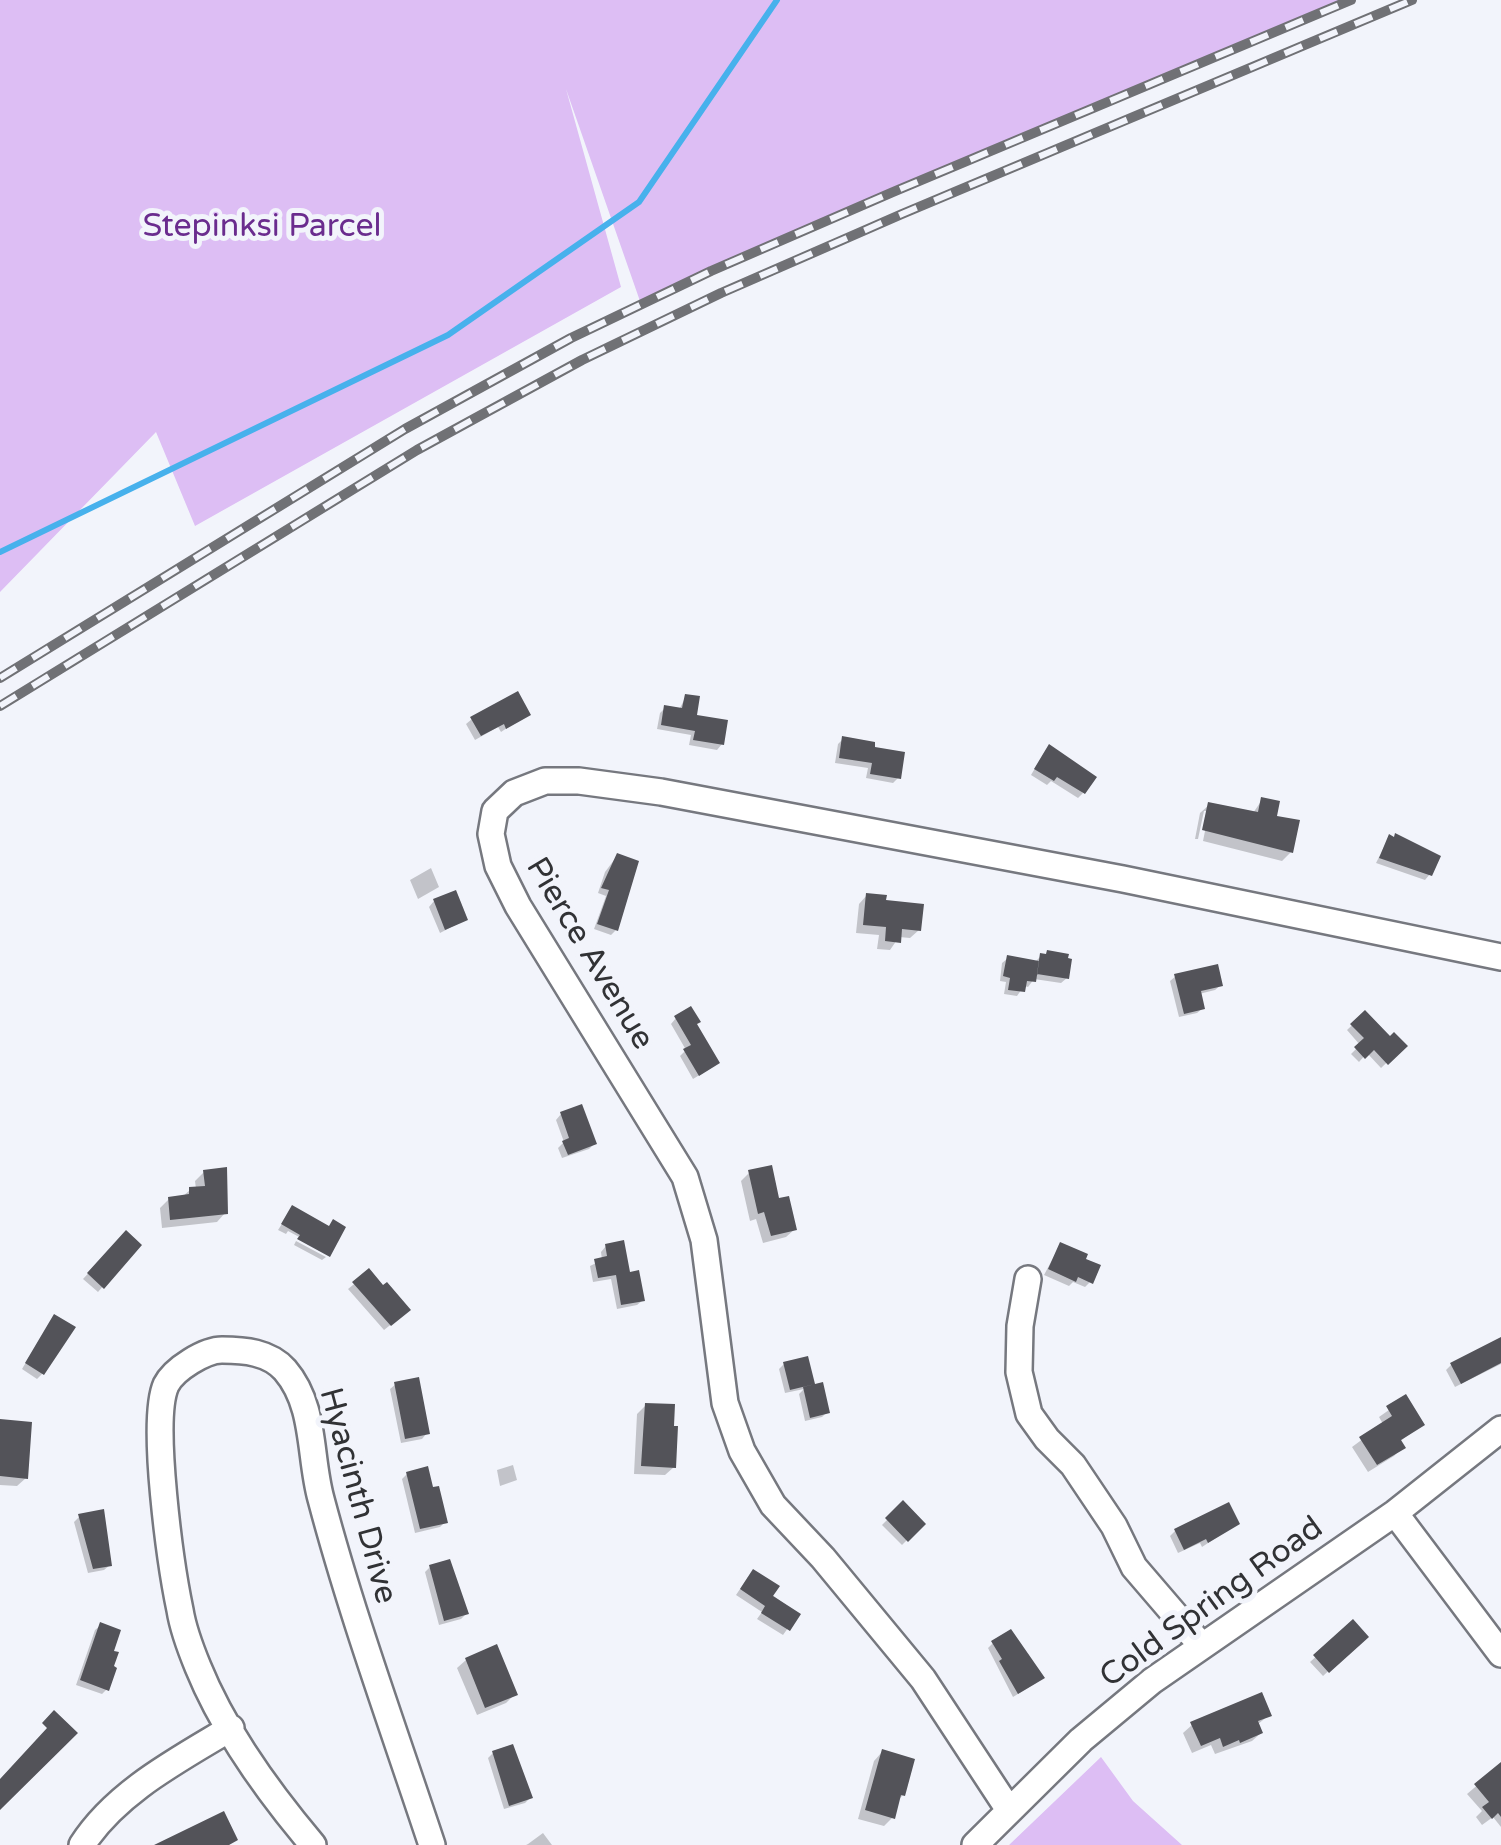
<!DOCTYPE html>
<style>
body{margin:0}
canvas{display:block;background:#f2f4fb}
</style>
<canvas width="1501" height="1845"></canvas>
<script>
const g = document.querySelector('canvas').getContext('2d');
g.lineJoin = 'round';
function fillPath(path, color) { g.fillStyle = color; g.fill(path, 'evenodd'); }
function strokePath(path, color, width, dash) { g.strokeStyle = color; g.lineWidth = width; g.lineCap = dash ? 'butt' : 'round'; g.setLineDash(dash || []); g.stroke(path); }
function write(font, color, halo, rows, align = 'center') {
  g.font = font + ' "Varela Round",sans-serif'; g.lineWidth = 10; g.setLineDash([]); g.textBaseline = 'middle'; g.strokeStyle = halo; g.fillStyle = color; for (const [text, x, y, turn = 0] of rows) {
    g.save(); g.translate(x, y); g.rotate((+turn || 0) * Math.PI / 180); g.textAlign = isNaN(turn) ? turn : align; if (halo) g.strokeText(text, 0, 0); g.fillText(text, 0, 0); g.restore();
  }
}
fillPath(new Path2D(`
 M0,0h1356l-715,304 -75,-215 55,198 -426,239 -39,-94 -156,160z
 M1101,1757l32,44 49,44h-173z`), '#ddbef4');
fillPath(new Path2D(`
 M686,696l8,21 28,27 -5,6 -28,-5 2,-10 -34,-6 3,-16 5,-5 14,2z
 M528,714l-27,18 -3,-5 -23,13 -9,-16 6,-5z
 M843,739l29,10 27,28 -6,6 -27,-5 2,-10 -33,-5 3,-19z
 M1044,753l39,40 -5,5 -27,-17 -4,4 -16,-10z
 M1262,800l29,52 -9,9 -79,-20 6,-30h-5l-6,28h-3l5,-26 9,-8 44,8z
 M1389,837l41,37 -5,6 -49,-17z
 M617,856l-1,74 -5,5 -17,-6 12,-33 -8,-3 7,-21z
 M431,868l8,19 -21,12 -8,-19z
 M867,895l16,7 36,28 -9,8 -11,-1 -9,13 -13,-1 2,-14 -23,-2 3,-29z
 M434,901l31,19 -25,13 -11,-26z
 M1041,956l26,22 -6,5 -27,-4 -6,8 -4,-1 -7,10 -13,-2 2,-12 -6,-1 2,-18 6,-5 27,4z
 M1176,976l45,9 -6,5 -16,4 4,14 -6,5 -18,4 -9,-36z
 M1365,1013l25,26 14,7 -23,22 -14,-15 -8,9 -8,-8 9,-9 -13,-15z
 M676,1018l18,7 17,43 -18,11 -13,-23 6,-6 -15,-26z
 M561,1114l33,30 -5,5 -27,9 -4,-10 6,-6 -8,-22z
 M204,1172l21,41 -8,9 -55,6 -2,-20 9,-9 13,-2 8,-7 6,-1 -1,-8z
 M749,1173l29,28 17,28 -9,8 -23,6 -7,-24 -6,2 -9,-40z
 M292,1208l36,20 1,25 -41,-22 -2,3 -8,-4z
 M126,1233l13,12 -41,47 -15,-13z
 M296,1241l30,16 -4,3 -28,-15z
 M1060,1245l30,37 -5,5 -12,-5 -4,4 -25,-11z
 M606,1246l37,54 -6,5 -20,4 -6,-30 -18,3 -3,-16 12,-6 -1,-8z
 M369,1272l34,43 -19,15 -36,-41z
 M50,1322l-8,52 -5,5 -15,-10z
 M1501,1348v16l-46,23 -9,-17 5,-5z
 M784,1364l28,19 -6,6 21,23 -5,5 -17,4 -6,-27 5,-5 -19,4 -6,-24z
 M396,1384l31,49 -5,6 -21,4 -11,-54z
 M1406,1398l16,27 -23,17 3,6 -8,8 -26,16 -16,-25 31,-23 -4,-7z
 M646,1405l28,62 -9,8 -31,-1 3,-60z
 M0,1422l26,56 -9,8 -17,-1z
 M513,1465l4,15 -17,6 -3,-16z
 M407,1474l38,48 -5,5 -25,6 -13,-54z
 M903,1504l20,20 -21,21 -20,-20z
 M80,1516l30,49 -6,5 -16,3 -14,-51z
 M1237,1524l-35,23 -2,-4 -22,10 -8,-17 5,-5z
 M430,1567l36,47 -5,5 -22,6 -14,-53z
 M748,1577l50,37 -15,21 -26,-16 5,-7 -26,-17z
 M1353,1623l12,14 -42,39 -13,-14z
 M101,1625l10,27 -4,37 -5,5 -26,-9 19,-55z
 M993,1643l43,40 -23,14 -25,-49z
 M466,1660l49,34 -9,9 -29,12 -20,-47z
 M1269,1715l-12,10 4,8 -9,8 -37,13 -4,-9 -19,8 -9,-20 9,-8z
 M882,1752l21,43 -6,6 -4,16 -9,9 -26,-7 16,-58z
 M493,1753l37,45 -5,5 -21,6 -16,-51z
 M1501,1765v62l-8,-10 -11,8 -6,-8 6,-6 -15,-17z
 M543,1833l9,12h-26l2,-1z`), '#0003');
strokePath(new Path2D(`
 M0,552l448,-217 191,-133 138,-202`), '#47b1ec', 6);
fillPath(new Path2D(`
 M518,691l13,24 -25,14 -2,-5 -23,12 -11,-19z
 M685,694l15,2 -3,19 31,5 -4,25 -31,-5 2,-9 -34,-6 3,-20 18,3z
 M842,736l33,6v5l30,5 -4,27 -31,-5 2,-11 -33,-5z
 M1049,744l48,33 -12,17 -28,-17 -3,4 -20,-12z
 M1261,797l19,4 -3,15 23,4 -7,33 -91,-23 6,-28 50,10z
 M1395,833l46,23 -9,20 -53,-18 10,-24 5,3z
 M617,853l22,8 -21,70 -21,-7 12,-34 -8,-2z
 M456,890l12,30 -23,10 -12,-31z
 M866,893l21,2 -1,5 38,4 -3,27 -19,-2 -1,14 -16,-2 1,-14 -23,-2z
 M1047,950l22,4 -1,4 4,1 -3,20 -32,-5 3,-21 6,1z
 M1007,955l32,6 -3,21 -9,-1 -2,11 -17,-2 2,-12 -7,-2z
 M1218,964l5,22 -22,5 4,18 -21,5 -10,-40z
 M691,1006l10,16 -4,2 23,39 -21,13 -16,-27 8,-4 -17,-29z
 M1365,1010l25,26 4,-4 14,14 -20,19 -14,-15 -9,9 -11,-12 10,-9 -14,-14z
 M582,1104l15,40 -29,11 -6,-14 7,-3 -9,-26z
 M772,1165l7,33 10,-2 8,34 -26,6 -7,-24 -6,2 -10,-44z
 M227,1167l1,47 -58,6 -2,-23 21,-3v-7l16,-1 -2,-16z
 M292,1205l37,21 4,-7 13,8 -16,30 -33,-18 3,-4 -19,-11z
 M126,1230l16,15 -38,44 -17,-16z
 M624,1240l6,32 9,-2 6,31 -24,4 -5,-30 -18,3 -4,-19 13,-3 -2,-12z
 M1060,1242l28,12 -2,5 15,6 -8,19 -15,-7 -2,5 -28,-13z
 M369,1268l14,17 4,-3 24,28 -20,16 -39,-44z
 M54,1314l22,13 -32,48 -19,-12z
 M1501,1337v26l-40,21 -11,-21z
 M808,1356l7,28 -25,6 -7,-28z
 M419,1377l11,57 -25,5 -11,-57z
 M823,1382l7,31 -20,5 -7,-31z
 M1406,1394l19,31 -24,15 5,8 -29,17 -18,-28 33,-21 -6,-10z
 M645,1403l30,1 -1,22h4l-2,42 -35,-2z
 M0,1419l32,3 -4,57 -28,-3z
 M428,1466l5,21 6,-1 9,37 -28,6 -14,-57z
 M903,1500l23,24 -18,18 -23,-24z
 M1229,1502l11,22 -32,19 -2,-4 -22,11 -10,-21z
 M104,1509l8,57 -19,3 -15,-55z
 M450,1559l19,55 -25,7 -15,-56z
 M753,1569l27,17 -7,10 28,18 -11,17 -29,-18 4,-7 -25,-17z
 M1353,1619l16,18 -40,36 -16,-18z
 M100,1622l21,8 -7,21 5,1 -5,14 3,2 -8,23 -29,-11z
 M1011,1629l34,49 -27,16 -19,-33 3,-2 -11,-18z
 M497,1644l21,51 -33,13 -20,-50z
 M1262,1692l10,24 -14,5 5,12 -23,10 -1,-3 -16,7 -3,-9 -19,8 -11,-24z
 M54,1710l24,23 -78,77v-31l47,-51 -5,-5z
 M513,1744l20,54 -24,8 -17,-55z
 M882,1749l33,10 -10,37 -4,-1 -6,24 -30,-9z
 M1501,1762v55l-3,-4 -6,6 -10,-12 7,-5 -15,-18z
 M224,1811l14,29 -9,5h-75z`), '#535359');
const minor = new Path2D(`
 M1028,1279l-8,47 -1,46 10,42 18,25 26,26 41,61 20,41 67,78
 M1395,1513l106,141
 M1009,1810l-86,-131 -100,-121 -50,-53 -31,-54 -17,-48 -21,-163 -19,-63 -167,-271 -20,-40 -7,-32 4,-23 19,-18 31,-12h34l82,11 462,87 378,78
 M82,1845c34,-53 96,-85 149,-117
 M313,1845c-44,-52 -89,-114 -115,-178 -7,-17 -15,-38 -18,-57 -9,-43 -30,-189 -14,-225 8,-16 39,-35 56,-35 22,0 47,2 63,20 31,36 24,86 36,129 31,117 73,231 111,346
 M975,1845l106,-105 71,-59 243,-168 106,-84`);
strokePath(minor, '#76787f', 30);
strokePath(minor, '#fff', 25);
const rail = new Path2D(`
 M0,678l405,-249 166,-91 140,-67 182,-79 458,-192
 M0,706l417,-256 165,-90 139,-67 181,-79 510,-214`);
strokePath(rail, '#707175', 10);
strokePath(rail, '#f2f4fb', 6, [19]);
write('32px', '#6a2c8e', '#f2f4fb', [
 ["Stepinksi Parcel",262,228]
]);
write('32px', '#313235', '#f2f4fb', [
 ["Pierce Avenue",589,954,59],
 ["Hyacinth Drive",357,1496,75],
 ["Cold Spring Road",1212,1603,-36]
]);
</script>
